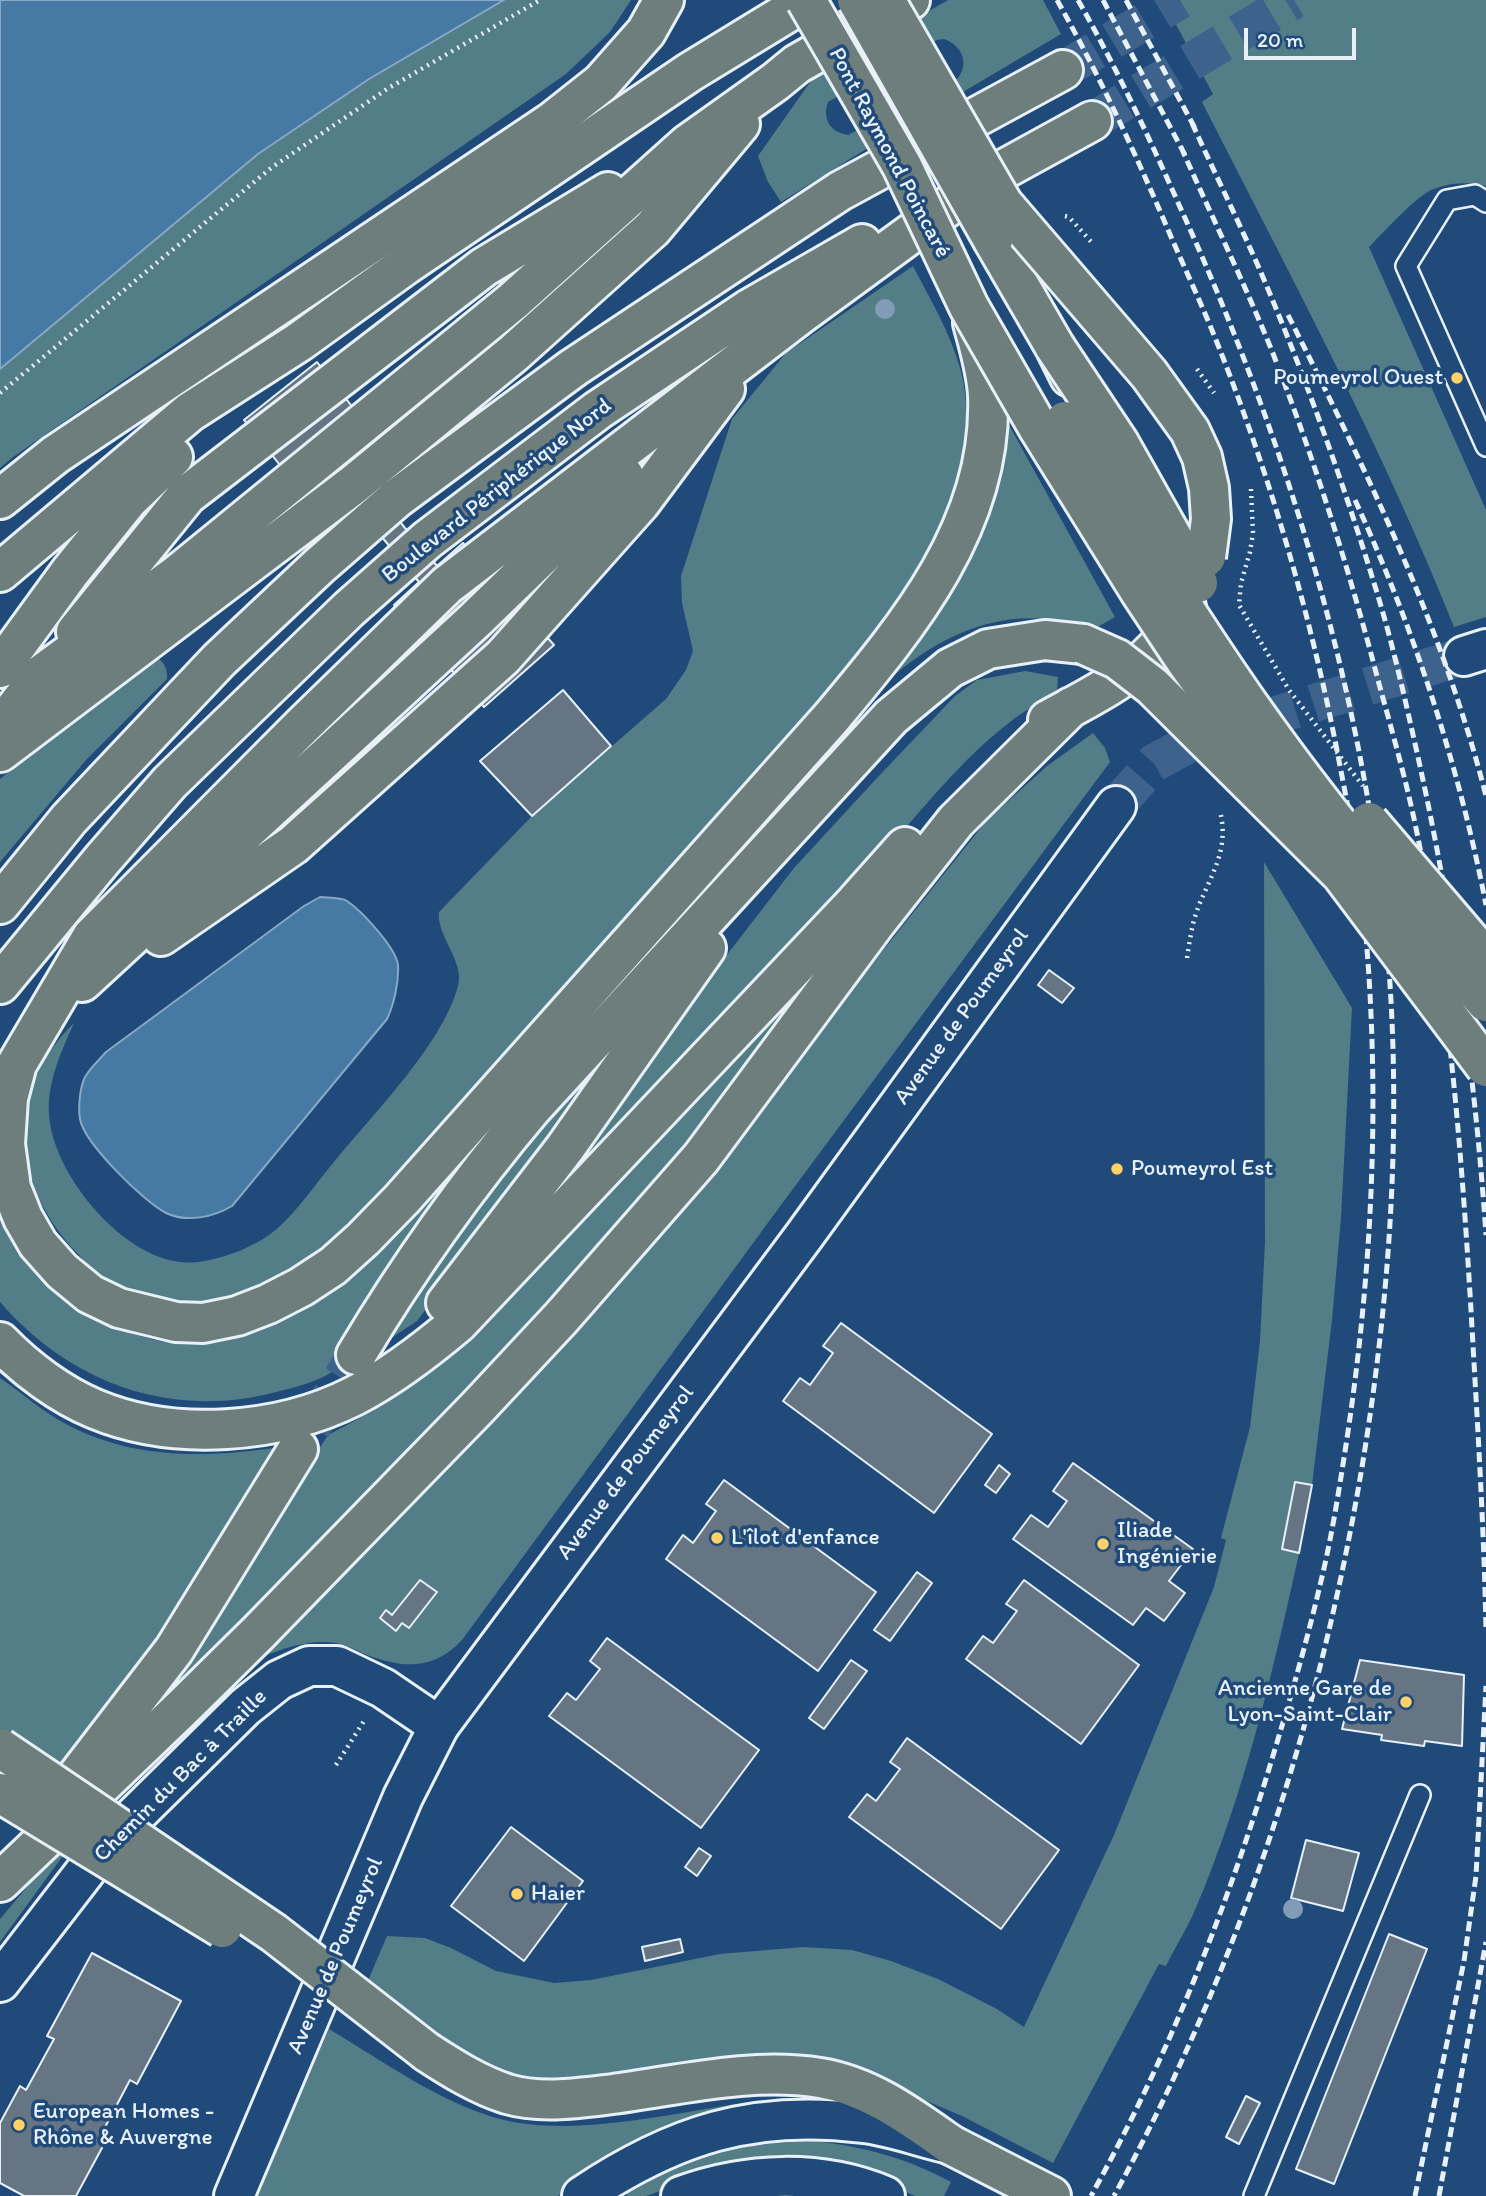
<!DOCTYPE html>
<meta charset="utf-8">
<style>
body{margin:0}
#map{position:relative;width:1486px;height:2196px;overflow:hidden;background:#1f4a7a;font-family:Itim,sans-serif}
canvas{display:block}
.scale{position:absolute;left:1244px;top:28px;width:112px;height:32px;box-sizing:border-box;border:4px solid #e8f1f8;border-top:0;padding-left:9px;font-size:21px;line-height:24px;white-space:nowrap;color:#e8f1f8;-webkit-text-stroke:5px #1f4a7a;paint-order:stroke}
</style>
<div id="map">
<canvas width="1486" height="2196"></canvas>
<div class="scale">20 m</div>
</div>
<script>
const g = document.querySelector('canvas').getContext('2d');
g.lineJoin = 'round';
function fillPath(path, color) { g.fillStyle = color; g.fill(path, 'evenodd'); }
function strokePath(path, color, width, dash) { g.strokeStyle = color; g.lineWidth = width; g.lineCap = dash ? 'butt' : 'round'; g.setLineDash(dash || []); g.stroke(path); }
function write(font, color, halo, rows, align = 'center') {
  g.font = font + ' Itim,sans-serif'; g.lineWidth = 7; g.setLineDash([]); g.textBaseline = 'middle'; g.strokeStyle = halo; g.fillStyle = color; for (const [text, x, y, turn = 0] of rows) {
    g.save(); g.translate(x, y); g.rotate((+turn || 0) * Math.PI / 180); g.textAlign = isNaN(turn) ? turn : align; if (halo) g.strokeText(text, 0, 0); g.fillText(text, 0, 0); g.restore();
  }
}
fillPath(new Path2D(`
 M504,0h127l-21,32 -44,42 -553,383 -13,11v-99l258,-215 111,-75z
 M948,0h95l18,34 -203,120 -77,48 -13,-20 -10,-26 55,-78zM944,39c17,6 26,23 14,39l-110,57c-18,-3 -26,-16 -20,-33l109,-62z
 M1163,0h323v186c-17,-5 -44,-3 -60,7 -18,12 -41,38 -57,54l117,263v107l-32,10c-72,-181 -164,-352 -252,-525l11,-8z
 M913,266c17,33 37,66 47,102 21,76 -12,165 -52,230 -20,31 -48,59 -71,87l-475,532c-19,15 -37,34 -58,47 -33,23 -74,38 -113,40 -15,1 -43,-8 -57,-13 -9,-3 -22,-6 -30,-11 -9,-6 -18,-18 -26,-26 -66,-68 -75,-162 -4,-231 -13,29 -27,60 -25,91 3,62 82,157 149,148 28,-4 60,-16 81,-35 21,-19 37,-44 55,-65 39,-48 108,-117 124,-176 7,-24 -22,-51 -19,-74l93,-96 134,-117 20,-29 7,-19 -11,-48 -1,-27 51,-157 54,-66z
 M1009,425l106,192 -21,12c-80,-27 -146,-1 -207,52 37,-47 76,-98 95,-157 11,-32 15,-67 27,-99z
 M155,657c9,3 13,13 12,22l-81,81 -86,102v-83z
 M1025,671l33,6 -1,15c-80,41 -131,116 -191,180 -105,115 -213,226 -320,339l-10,-9 258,-334 82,-89 79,-83 22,-16z
 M1093,733l12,15 5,14 -329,443 -319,435c-29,31 -59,28 -95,15 -10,-4 -21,-11 -31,-12 -24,-4 -48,4 -70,12l-3,-2 54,-63 146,-137 213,-243 311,-390 60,-54z
 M1264,862l88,146 -11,210 -9,102 -20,165 -18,-3 -12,67 17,4 -1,5c-26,118 -55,240 -103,352 -8,19 -20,37 -29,56l-7,-2 -106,199 -91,-47 -106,-45 -284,12 -51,-2 -51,-22 -103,-76 20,-47 38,2 26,10 45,23 58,12 37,-3 129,-26 83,-7 49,3 39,11 47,18 59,30 27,18 90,-192 100,-248 12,-47 -5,-2 29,-111 10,-86 5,-99z
 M820,969l-72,110 -298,344 -316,314 194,-302c46,-24 80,-43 119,-79l280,-298z
 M594,1056l13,12 -190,253 -44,29 36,-56z
 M487,1140c-41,60 -82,119 -123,179 -9,13 -19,41 -29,50 -12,12 -43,19 -59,23 -105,28 -206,-9 -276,-90v-89c24,54 59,89 113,113 27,12 62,21 93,18 41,-4 107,-35 139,-61 49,-41 97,-97 142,-143z
 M0,1378c22,15 43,34 66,46 66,36 143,34 215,23l-132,219 -93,103 -56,-39z
 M59,1849l6,4 -65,89v-23z
 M329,2029c52,31 116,77 175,91 72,17 170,-7 244,-18l4,6 -141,53 -53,35h-302z
 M813,2141c49,5 94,17 138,41l-7,14h-29l-21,-9 -200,-8 -48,17h-19v-4c64,-39 111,-48 186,-51z`), '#537e87');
const water = new Path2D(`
 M0,0h504l-135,79 -111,75 -258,215z
 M320,897c8,1 20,0 27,4 15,10 49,47 51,64 1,17 -4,39 -11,54l-155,187c-18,11 -45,17 -66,7 -22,-11 -82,-70 -86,-94 -2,-12 0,-32 5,-42 5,-9 15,-18 21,-25l198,-146z`);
fillPath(water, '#4679a3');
strokePath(water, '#87a9c5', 2);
const building = new Path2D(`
 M317,362l82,104 -27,21 33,41 32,38 26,-23 91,102 -70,62 -90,-102 25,-23 -66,-80 -27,21 -82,-103z
 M563,690l48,56 -79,70 -52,-55z
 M1049,970l25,18 -12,15 -24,-18z
 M841,1323l151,111 -58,79 -151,-112 17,-23 10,7 23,-32 -10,-7z
 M1073,1463l120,86 -24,32 16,12 -21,28 -18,-13 -13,17 -120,-86 18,-24 17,12 19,-26 -14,-10z
 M999,1465l11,9 -14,19 -11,-8z
 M724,1480l152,112 -58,79 -152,-112 17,-24 10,8 23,-32 -10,-7z
 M1295,1482l17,3 -13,68 -17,-4z
 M917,1572l15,11 -42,58 -16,-11z
 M420,1580l17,12 -28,36 -7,-5 -6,8 -16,-13 6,-8 6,5z
 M1024,1580l115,85 -58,79 -115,-85 17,-23 10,7 24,-32 -11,-7z
 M607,1638l152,112 -58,78 -152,-112 18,-23 9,7 24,-31 -10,-8z
 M851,1660l16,11 -43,58 -15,-11z
 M1360,1660l104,15 -2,71 -37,-5 -1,5 -43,-6 1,-5 -40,-6z
 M907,1738l152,112 -58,79 -152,-112 18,-23 9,7 24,-32 -10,-7z
 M511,1827l72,54 -59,80 -73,-55z
 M1306,1840l53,13 -16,58 -52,-13z
 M699,1848l12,8 -14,20 -12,-9z
 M1389,1934l38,15 -93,235 -38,-15z
 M680,1939l3,13 -38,9 -3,-14z
 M92,1953l89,48 -44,83 -7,-4 -27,51 6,4 -33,61h-52l-24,-13v-60l20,-37 6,4 28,-51 -7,-3z
 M1246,2096l14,7 -21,41 -13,-7z`);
fillPath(building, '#657584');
strokePath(building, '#e8f1f8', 2);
strokePath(new Path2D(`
 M1116,806l38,-43 40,-22 270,-85`), '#3d638d', 38, [38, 19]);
strokePath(new Path2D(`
 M1063,70l117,-70
 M1092,121l202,-121
 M312,1427l44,-72`), '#3d638d', 38, [38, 19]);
const service = new Path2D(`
 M1486,202l-11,-7 -28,5 -41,66 80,180
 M1254,2196l166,-401`);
const minor = new Path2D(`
 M234,2196l169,-399 36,-71
 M582,2196c91,-61 171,-87 281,-73 28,3 56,14 83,20
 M681,2196c65,-24 140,-27 204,0`);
const secondary = new Path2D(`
 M1464,656l22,-7
 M0,1982l108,-140 137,-135 34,-27 30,-14h28l46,22 56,38 365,-490 312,-430`);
const primary = new Path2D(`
 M993,240l62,107 15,30
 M0,499l55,-44 498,-334 48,-38 45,-51 18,-32
 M951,2145l100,51`);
const trunk = new Path2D(`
 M959,194l133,-73
 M973,323c6,23 14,48 15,73 5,128 -79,229 -157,322l-429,481 -39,40 -30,27 -32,21 -33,17 -31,12 -34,7 -27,-1 -57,-14 -29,-14 -28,-23 -24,-27 -15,-26 -12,-30 -6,-44 3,-46 9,-34 75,-127 210,-211 145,-141 354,-271 175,-128
 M0,572l190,-160 109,-70 108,-78 283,-192 118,-72
 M76,632l111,-137 297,-228 124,-75
 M0,668l70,-96 58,-72 45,-43
 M1048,720c57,-31 105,-53 138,-113
 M0,728l42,-54 136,-100 335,-273 175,-157 87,-62 22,-18 113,-64
 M0,752l353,-267 161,-132 138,-124 88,-105
 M0,904l69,-85 150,-159 100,-94 78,-68 176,-130 267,-177 223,-121
 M161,936l132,-91 210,-188 137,-154 85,-114
 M82,982l392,-361 150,-145
 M0,984l102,-124 68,-78 179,-173 78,-69 171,-130 151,-101 113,-65
 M446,1303l119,-155 141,-200
 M0,1342c26,27 61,53 95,67 79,33 184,25 259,-13 37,-19 72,-46 104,-73l398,-421 49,-55
 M356,1355c52,-87 110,-169 176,-247l359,-391 59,-49 38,-19 57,-9 38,4
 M65,1792l109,-142 124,-201
 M0,1882l183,-175 75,-74 220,-226 83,-89 140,-160 176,-237 79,-100 115,-114
 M427,2052c26,17 52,33 80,42 34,10 72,4 106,0 67,-9 139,-27 207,-16 50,8 91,39 131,67`);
strokePath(service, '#e8f1f8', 24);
strokePath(minor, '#e8f1f8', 44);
strokePath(secondary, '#e8f1f8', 44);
strokePath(primary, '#e8f1f8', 44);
strokePath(trunk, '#e8f1f8', 44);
strokePath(new Path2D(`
 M0,393l271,-225 116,-79 153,-89
 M1187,958c2,-13 4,-26 7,-38 11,-39 37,-64 26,-109
 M336,1765l28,-44`), '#e8f1f8', 4.5, [2, 5]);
strokePath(service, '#1f4a7a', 19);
strokePath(minor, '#1f4a7a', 38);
strokePath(secondary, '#1f4a7a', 38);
strokePath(primary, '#6d7e7c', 38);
strokePath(trunk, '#6d7e7c', 38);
strokePath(new Path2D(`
 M1057,0c40,71 74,144 106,218 18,43 38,84 55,127 54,136 95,278 122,421 12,61 23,122 27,183 13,166 4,332 -21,496 -7,45 -14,91 -25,136 -14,60 -31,119 -49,178 -46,152 -104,298 -181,437
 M1078,0c38,67 71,137 102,207 97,213 170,441 200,673 25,195 14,394 -18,587 -43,255 -124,502 -248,729
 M1103,0l82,155
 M1126,0l70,130
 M1192,123c24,53 50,105 73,159 41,97 78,200 109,301 18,57 31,116 44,174 35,158 57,317 68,478
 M1181,147c30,68 63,135 91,204 42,107 77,218 106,329 12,44 25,89 35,134 35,162 48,330 58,496 6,107 13,214 15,322
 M1288,315c78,155 155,312 198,481
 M1355,500c59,129 104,266 131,405
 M1415,2196l49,-235 12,-85 10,-190
 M1439,2196l47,-254`), '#e8f1f8', 5, [10, 5]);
const primaryBridge = new Path2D(`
 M806,0l96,166 67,141 70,122 100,161 47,71 90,126 210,280
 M857,0l136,240
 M1055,347l64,96 79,140
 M1065,421c62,97 122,196 188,290 72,102 152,197 233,291
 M1369,822l117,137`);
const trunkBridge = new Path2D(`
 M885,0l118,204 146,170 41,57 12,26 7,31 2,31 -5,38
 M1083,644l34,15 35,27 187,186
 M0,1748l274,185 153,119
 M0,1793l222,135`);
strokePath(primaryBridge, '#e8f1f8', 44, []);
strokePath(trunkBridge, '#e8f1f8', 44, []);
strokePath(new Path2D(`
 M1065,216l4,1 24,27
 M1197,369l17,24
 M1251,489l2,44 -3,19 -9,31 -2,22 50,85 74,96`), '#e8f1f8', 4.5, [2, 5]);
strokePath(primaryBridge, '#6d7e7c', 38);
strokePath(trunkBridge, '#6d7e7c', 38);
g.fillStyle = '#819cb6';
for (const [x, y] of [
 [885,309],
 [1293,1909]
]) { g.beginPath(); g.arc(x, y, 10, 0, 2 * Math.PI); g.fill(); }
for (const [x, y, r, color] of [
 [1457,378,7,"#ffd166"],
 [1117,1169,7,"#ffd166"],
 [717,1538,7,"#ffd166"],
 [1103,1544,7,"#ffd166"],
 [1406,1702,7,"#ffd166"],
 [517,1894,7,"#ffd166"],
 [19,2125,7,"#ffd166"]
]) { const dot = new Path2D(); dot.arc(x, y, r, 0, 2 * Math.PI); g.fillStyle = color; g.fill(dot); strokePath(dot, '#1f4a7a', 2.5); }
write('23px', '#e8f1f8', '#1f4a7a', [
 ["Pont Raymond Poincaré",889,153,62],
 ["Boulevard Périphérique Nord",497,491,-38],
 ["Avenue de Poumeyrol",962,1017,-54],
 ["Avenue de Poumeyrol",626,1473,-53],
 ["Chemin du Bac à Traille",181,1776,-45],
 ["Avenue de Poumeyrol",336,1956,-67]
]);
write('23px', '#e8f1f8', '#1f4a7a', [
 ["Poumeyrol Ouest",1443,378,"right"],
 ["Poumeyrol Est",1131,1169],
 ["Iliade",1117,1531],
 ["Ingénierie",1117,1557],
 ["L'îlot d'enfance",731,1538],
 ["Ancienne Gare de",1392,1689,"right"],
 ["Lyon-Saint-Clair",1392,1715,"right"],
 ["Haier",531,1894],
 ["European Homes -",33,2112],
 ["Rhône & Auvergne",33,2138]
], 'left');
</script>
